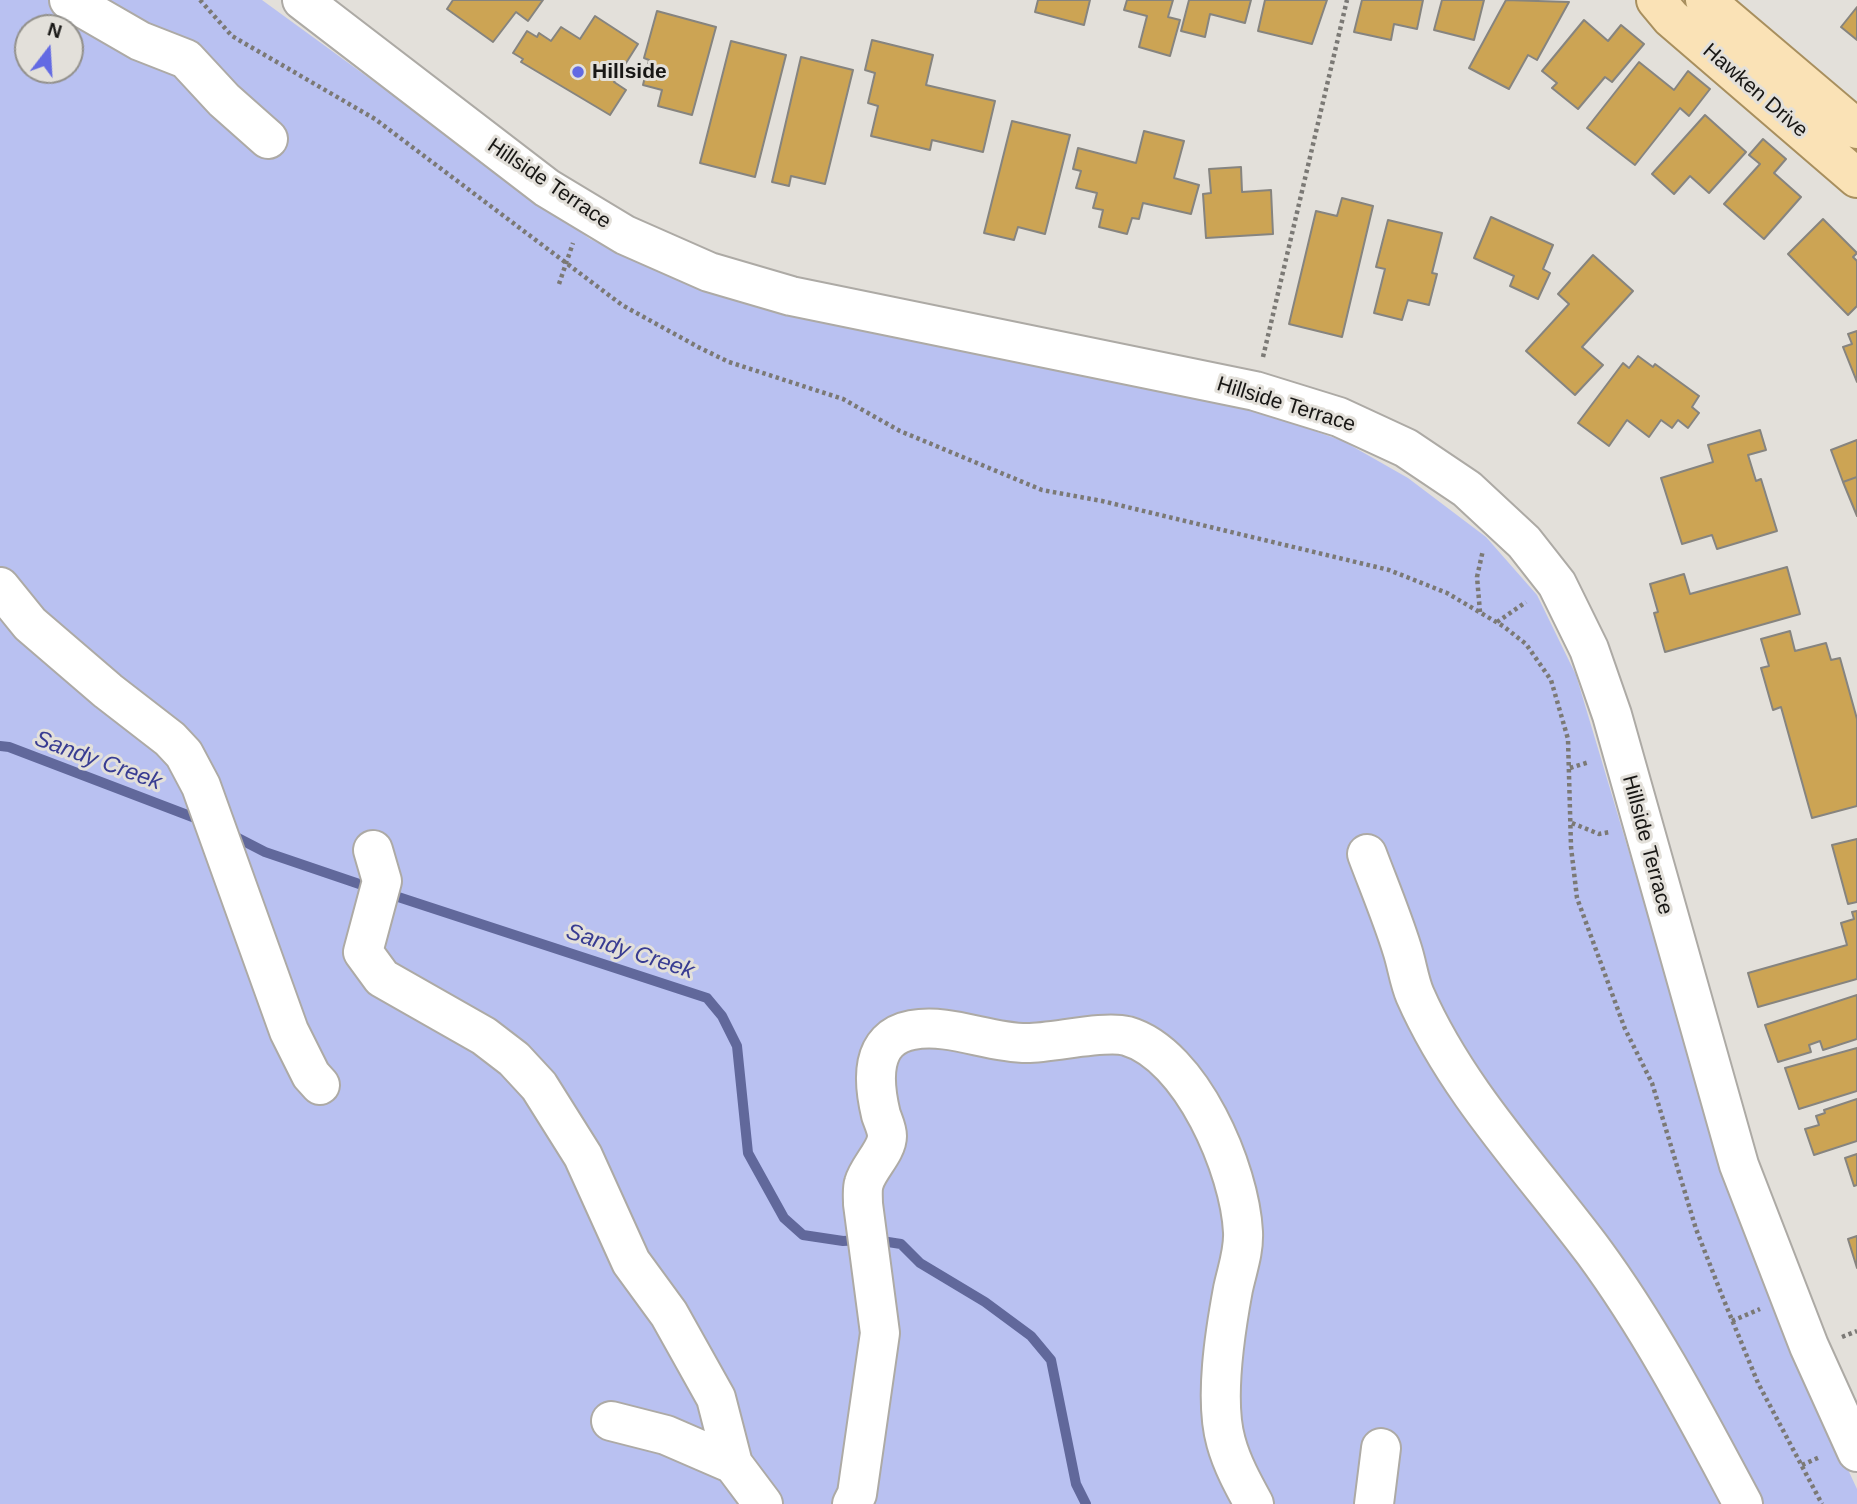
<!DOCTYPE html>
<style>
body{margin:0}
#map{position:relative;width:1857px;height:1504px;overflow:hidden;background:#e3e0da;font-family:Arial,sans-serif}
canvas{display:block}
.north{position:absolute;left:14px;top:14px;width:70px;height:70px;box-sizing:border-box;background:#e3e0da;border:2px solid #92908b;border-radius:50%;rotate:17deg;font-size:19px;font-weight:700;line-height:28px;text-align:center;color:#181715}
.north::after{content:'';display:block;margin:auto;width:24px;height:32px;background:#636ae3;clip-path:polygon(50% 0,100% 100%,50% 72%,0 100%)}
</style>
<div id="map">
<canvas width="1857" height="1504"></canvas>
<div class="north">N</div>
</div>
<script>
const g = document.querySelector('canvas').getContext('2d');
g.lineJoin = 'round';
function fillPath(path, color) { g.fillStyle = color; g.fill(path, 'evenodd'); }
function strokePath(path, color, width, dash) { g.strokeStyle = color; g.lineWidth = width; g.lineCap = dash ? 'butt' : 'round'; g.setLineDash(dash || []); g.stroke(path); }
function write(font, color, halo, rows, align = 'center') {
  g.font = font + ' Arial,sans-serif'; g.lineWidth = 6; g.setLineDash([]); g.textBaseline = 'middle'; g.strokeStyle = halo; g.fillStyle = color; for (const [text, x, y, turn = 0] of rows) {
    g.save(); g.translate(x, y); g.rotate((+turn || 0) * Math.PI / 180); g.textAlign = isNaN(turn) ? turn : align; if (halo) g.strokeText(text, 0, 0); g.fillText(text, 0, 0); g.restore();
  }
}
fillPath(new Path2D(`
 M0,0h262l328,239 103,48 122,34 159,28 292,65 77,27 65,37 78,59 51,58 39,80 102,341 160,432 19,41v15h-1857zM28,28h42v42h-42z`), '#b9c1f1');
strokePath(new Path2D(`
 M0,746l9,1 194,74
 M232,835l33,17 106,36
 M386,893l321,105 15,18 15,30 11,107 36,65 19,17 40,6 17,-1
 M875,1240l26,4 19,19 65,39 46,34 20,24 25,124 10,20`), '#61689b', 10);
const building = new Path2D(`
 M453,0h90l-15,21 -12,-9 -23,30 -46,-33z
 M1038,0h52l-6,25 -49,-13z
 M1127,0h46l-5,17 12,3 -10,36 -31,-9 8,-31 -23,-6z
 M1189,0h62l-6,23 -35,-9 -5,23 -24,-6z
 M1265,0h62l-15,44 -54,-13z
 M1362,0h61l-6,29 -23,-5 -3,16 -37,-8z
 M1442,0h42l-10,40 -40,-10z
 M1506,0l63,2 -32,58 -9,-5 -19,34 -40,-21z
 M1857,7v33l-16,-13z
 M657,11l59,16 -24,88 -34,-9 4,-16 -19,-5 6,-25 -5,-2z
 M595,16l43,28 -24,38 12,8 -16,25 -89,-53 2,-3 -10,-6 14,-22 10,6 2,-4 12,8 10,-14 19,12z
 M1584,20l24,21 13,-16 23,19 -32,38 -7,-5 -27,32 -26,-21 5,-5 -15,-12z
 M872,40l61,15 -7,30 69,16 -12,51 -51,-12 -2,10 -59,-14 7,-30 -10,-3 7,-30 -10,-3z
 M731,41l55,14 -31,122 -55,-14z
 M801,57l52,13 -28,114 -34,-8 -2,10 -17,-4z
 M1639,62l35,28 14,-19 22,18 -21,27 -9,-8 -45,57 -48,-37z
 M1705,115l41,37 -37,41 -19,-17 -16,18 -22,-20z
 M1012,121l58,14 -25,99 -27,-7 -4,13 -30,-7z
 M1144,131l40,10 -10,37 25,7 -8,29 -48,-11 -4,16 -7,-1 -5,16 -28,-7 4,-17 -10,-2 4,-15 -21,-5 5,-17 -8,-2 5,-21 58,15z
 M1763,139l23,20 -12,14 27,24 -37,42 -40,-35 36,-40 -11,-9z
 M1241,167l1,25 29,-2 2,44 -67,4 -3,-44 8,-1 -2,-24z
 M1342,198l31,8 -31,131 -53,-13 27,-113 21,5z
 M1491,217l62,28 -10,24 7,4 -12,26 -28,-13 4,-10 -40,-18z
 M1823,219l34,34 -4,4 4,4v45l-9,9 -60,-61z
 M1388,220l54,13 -10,40 5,1 -8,31 -21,-5 -6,20 -28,-7 11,-44 -9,-2z
 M1593,255l40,36 -51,56 21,18 -28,30 -49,-44 43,-47 -11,-10z
 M1857,331v51l-14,-35 9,-3 -4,-10z
 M1638,356l15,11 2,-3 44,32 -7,11 7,6 -11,15 -10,-8 -6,8 -11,-8 -12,17 -22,-17 -18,26 -31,-23 45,-60 6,5z
 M1760,430l6,20 -18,5 8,26 5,-2 16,52 -60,18 -5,-14 -30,9 -21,-66 52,-16 -5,-17z
 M1857,440v37l-14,5 -12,-32z
 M1857,477v39l-14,-34z
 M1787,567l13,47 -135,38 -11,-39 4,-1 -8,-28 34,-10 6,20z
 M1790,631l5,20 31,-8 5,17 9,-2 17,61v87l-45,12 -31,-111 -8,3 -12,-42 8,-2 -8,-27z
 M1857,839v63l-9,2 -16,-59z
 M1857,911v68l-99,28 -10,-34 99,-28 -6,-22 13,-4 -2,-7z
 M1857,995v44l-34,11 -3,-9 -11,4 2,7 -33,10 -13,-37z
 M1857,1048v43l-58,18 -14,-41z
 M1857,1099v42l-43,14 -9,-26 14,-4 -3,-9 9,-3 -1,-3z
 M1857,1154v31l-3,1 -9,-28z
 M1857,1236v32l-9,-29z`);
fillPath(building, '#cca454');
strokePath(building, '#86847f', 2);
const minor = new Path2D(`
 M69,0l71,41 46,18 38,41 44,39
 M302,0l245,188 78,47 84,37 82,24 464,95 84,26 67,31 61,41 57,53 33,42 32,65 23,66 127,450 70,181 48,106
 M0,587l30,37 78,67 62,48 14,15 17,32 88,245 22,44 9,10
 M373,850l9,31 -19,71 19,26 102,58 30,23 25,27 44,70 48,106 38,52 47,84 17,66 30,40
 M1367,854c12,32 25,63 35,95 5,15 7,32 13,46 42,96 117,174 179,257 58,79 103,166 149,252
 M611,1421l55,14 67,29
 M852,1504l5,-10 23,-161 -17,-129c0,-7 -1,-15 1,-21 4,-15 23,-32 23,-47 0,-7 -4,-15 -6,-21 -8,-33 -12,-77 31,-85 38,-7 76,13 115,13 27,0 76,-13 100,-7 65,19 113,134 116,196 1,20 -6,38 -10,57 -8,43 -19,111 -7,153 6,22 17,42 28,62
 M1374,1504l7,-56`);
const major = new Path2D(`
 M1656,0l15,18 186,160
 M1705,0l152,129`);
strokePath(minor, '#adaaa5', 42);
strokePath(major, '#a88f5e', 42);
strokePath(new Path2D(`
 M200,0l32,36 143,83 247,186 78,43 29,14 114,37 57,32 142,59 60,11 287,69 58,23 56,33 23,18 25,36 17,59 3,108 6,51 48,131 27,54 44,146 27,69 35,85 64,121
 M559,284l14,-41
 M1263,357l84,-357
 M1480,612l-3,-35 6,-27
 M1497,622l29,-20
 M1570,768l19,-6
 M1572,823l27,11 11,-2
 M1732,1321l28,-12
 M1842,1337l15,-6
 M1802,1465l18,-8`), '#7b7975', 4.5, [3.5, 3.5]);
strokePath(minor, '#fff', 38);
strokePath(major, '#fae2b6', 38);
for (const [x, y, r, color] of [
 [578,72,7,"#636ae3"]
]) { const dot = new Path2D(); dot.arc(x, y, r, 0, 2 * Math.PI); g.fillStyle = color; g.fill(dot); strokePath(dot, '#e3e0da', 2.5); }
write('bold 21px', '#181715', '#e3e0da', [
 ["Hillside",592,72]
], 'left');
write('21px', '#181715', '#e3e0da', [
 ["Hawken Drive",1755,91,41],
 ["Hillside Terrace",549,184,34],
 ["Hillside Terrace",1286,405,17],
 ["Hillside Terrace",1647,845,75]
]);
write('italic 23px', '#383c92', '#e3e0da', [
 ["Sandy Creek",98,761,20],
 ["Sandy Creek",630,952,18]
]);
</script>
